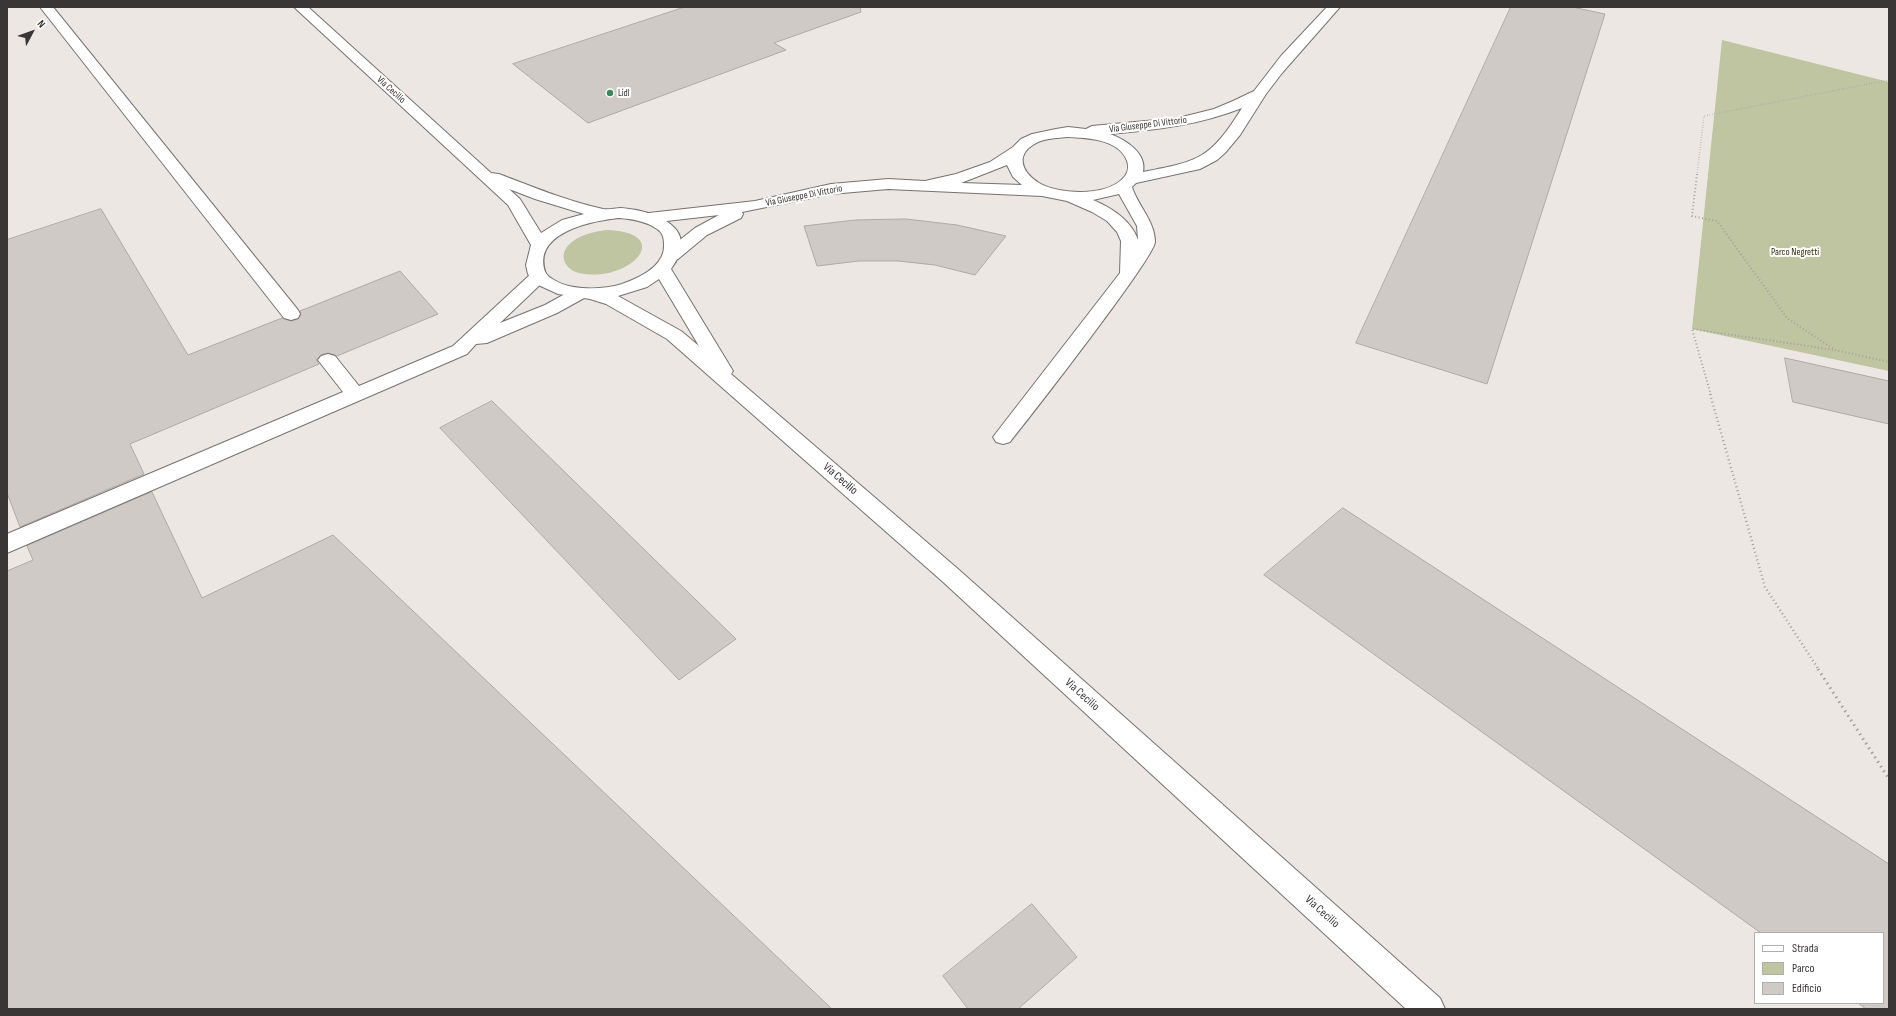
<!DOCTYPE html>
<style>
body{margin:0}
#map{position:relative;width:1896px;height:1016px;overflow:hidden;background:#ede7e3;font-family:"Sofia Sans Condensed",sans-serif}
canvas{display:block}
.frame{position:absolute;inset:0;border:8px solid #393635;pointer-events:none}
.legend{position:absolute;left:1754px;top:932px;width:130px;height:72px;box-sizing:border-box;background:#fff;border:1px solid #b0afae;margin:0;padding:5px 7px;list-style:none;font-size:12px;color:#393635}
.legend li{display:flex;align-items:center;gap:8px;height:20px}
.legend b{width:20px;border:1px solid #b0afae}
.north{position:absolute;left:12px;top:12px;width:40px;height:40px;-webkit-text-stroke:3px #fff;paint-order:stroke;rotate:49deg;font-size:11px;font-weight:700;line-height:16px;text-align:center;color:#393635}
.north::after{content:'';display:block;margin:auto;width:14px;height:18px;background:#393635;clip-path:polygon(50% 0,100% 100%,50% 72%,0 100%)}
</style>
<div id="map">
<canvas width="1896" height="1016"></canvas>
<div class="frame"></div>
<ul class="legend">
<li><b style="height:5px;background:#fff"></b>Strada</li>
<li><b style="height:11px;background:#bfc5a0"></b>Parco</li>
<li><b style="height:11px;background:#d0cac6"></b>Edificio</li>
</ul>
<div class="north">N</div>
</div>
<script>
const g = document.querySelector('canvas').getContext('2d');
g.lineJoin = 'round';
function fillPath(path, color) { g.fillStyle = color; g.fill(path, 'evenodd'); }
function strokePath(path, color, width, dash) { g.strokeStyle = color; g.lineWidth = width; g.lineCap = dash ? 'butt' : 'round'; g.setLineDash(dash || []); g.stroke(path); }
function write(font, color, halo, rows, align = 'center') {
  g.font = font + ' "Sofia Sans Condensed",sans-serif'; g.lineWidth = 4; g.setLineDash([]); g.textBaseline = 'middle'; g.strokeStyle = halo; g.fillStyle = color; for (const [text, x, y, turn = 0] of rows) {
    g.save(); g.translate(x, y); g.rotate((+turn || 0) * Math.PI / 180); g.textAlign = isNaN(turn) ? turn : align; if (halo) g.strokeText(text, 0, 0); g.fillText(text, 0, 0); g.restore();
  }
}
fillPath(new Path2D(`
 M1722,40l167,42v289l-197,-42z
 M606,230c68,2 28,50 -21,44 -19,-1 -30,-19 -13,-32 10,-8 22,-10 34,-12z`), '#bfc5a0');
const building = new Path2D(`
 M685,7h175l1,5 -87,31 12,7 -198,73 -75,-59z
 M1511,7h61l33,7 -118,370 -131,-41z
 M101,209l87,146 94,-37 9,3 7,-2 3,-4 -1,-4 100,-40 38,43 -101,42 -9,-3 -7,2 -5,5 3,4 -189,80 14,30 -124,53 -13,-34v-253z
 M906,219l51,6 49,11 -31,39 -40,-10 -37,-4h-39l-42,5 -13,-40 51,-6z
 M1785,358l104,23v43l-96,-22z
 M492,401l244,238 -57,41 -239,-252z
 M152,492l50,106 131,-63 499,474h-825v-438l26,-11 -6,-14z
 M1343,508l546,356v145h-23l-8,-6h25v-70h-122l-497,-358z
 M1032,904l45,53 -59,52h-50l-25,-33z`);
fillPath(building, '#d0cac6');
strokePath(building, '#afa9a5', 1);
const lane = new Path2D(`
 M40,7h13l245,303 2,4 -2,4 -7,2 -7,-2z
 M539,271l6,1 3,4 -3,4 -45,43 45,-18 29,-16 6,-1 6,1 3,4 -3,4 -29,16 -70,30 -11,1 -9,10 -460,199v-19l336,-142 -25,-32 3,-4 7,-2 7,2 24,30 94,-40 80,-74z`);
const street = new Path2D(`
 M1327,7h13l-58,66 -16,21 -26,41 -15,18 -8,7 -17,9 -64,14 -4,4c6,19 23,34 23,55 0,15 -126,176 -145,200l-7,2 -7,-2 -3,-5 127,-164 1,-32 -4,-9 -10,-11 -15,-9 -25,-11 -25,-5 -154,-7 -57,5 -89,18 1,2 -2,4 -34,17 -29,24 -6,1 -6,-1 -3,-4 3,-4 29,-23 24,-13 -70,8 -6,-1 -2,-4 2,-4 6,-1 106,-12 76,-17 57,-5 37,2 31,-7 34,-12 23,-15 8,-8 11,-5 24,-5 12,-2 18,2 6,-3 86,-8 36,-9 19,-8 21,-10 27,-35zM1242,108c-32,51 -42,53 -99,64 4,-19 -17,-32 -33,-38 46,-4 89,-9 132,-26zM1068,137c19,1 51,2 59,24 2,5 1,11 -2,15 -16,21 -65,19 -86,7 -19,-12 -24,-30 -1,-41 9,-4 20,-4 30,-5zM1007,165l6,12 9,8 -61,-2zM1119,194l18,32 1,14c-7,-20 -26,-32 -45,-40z`);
const primary = new Path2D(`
 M294,7h14l183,166 8,1c34,13 68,27 104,35 6,1 12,-1 18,-1 35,3 81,20 50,61l62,102 -2,3 227,195 482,429 5,11h-39l-464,-428 -275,-242 -61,-35 -16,-5 -32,-5 -24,-11 -6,-9 -2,-9 5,-20 -23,-40zM509,189l26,10 49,15 -22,6 -21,13 -21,-34zM619,218c13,1 27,3 38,11 6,4 7,9 7,16 1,21 -25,33 -42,39 -13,4 -27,5 -40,4 -13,-1 -27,-5 -36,-14 -16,-41 45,-53 73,-56zM659,279l40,67 -18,-15 -63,-35 29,-9z`);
strokePath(lane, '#77726f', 2);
strokePath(street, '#77726f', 2);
strokePath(primary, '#77726f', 2);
strokePath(new Path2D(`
 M1697,175l7,-59 185,-36`), '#a5a09e', 1.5, [0.5, 2]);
strokePath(new Path2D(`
 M1697,174l-5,42 25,5 70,97 48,32 54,12
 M1711,395l-19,-66 143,21`), '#a5a09e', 2, [1, 2.5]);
strokePath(new Path2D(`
 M1710,394l55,193 54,83`), '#a5a09e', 2.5, [1, 3]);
strokePath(new Path2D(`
 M1818,669l71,110`), '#a5a09e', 3, [1.5, 4]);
fillPath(lane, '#fff');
fillPath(street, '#fff');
fillPath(primary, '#fff');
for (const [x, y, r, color] of [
 [610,93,4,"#38895b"]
]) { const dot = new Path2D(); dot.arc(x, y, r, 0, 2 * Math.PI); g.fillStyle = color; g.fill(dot); strokePath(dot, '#fff', 1.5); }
write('10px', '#393635', '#fff', [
 ["Via Cecilio",391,90,42],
 ["Via Giuseppe Di Vittorio",1148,125,-7],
 ["Via Giuseppe Di Vittorio",804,196,-11]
]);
write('10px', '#393635', '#fff', [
 ["Lidl",618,93]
], 'left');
write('10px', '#2b2f04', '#fff', [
 ["Parco Negretti",1795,252]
]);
write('12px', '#393635', '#fff', [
 ["Via Cecilio",840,479,41],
 ["Via Cecilio",1082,695,42],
 ["Via Cecilio",1322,912,42]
]);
</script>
